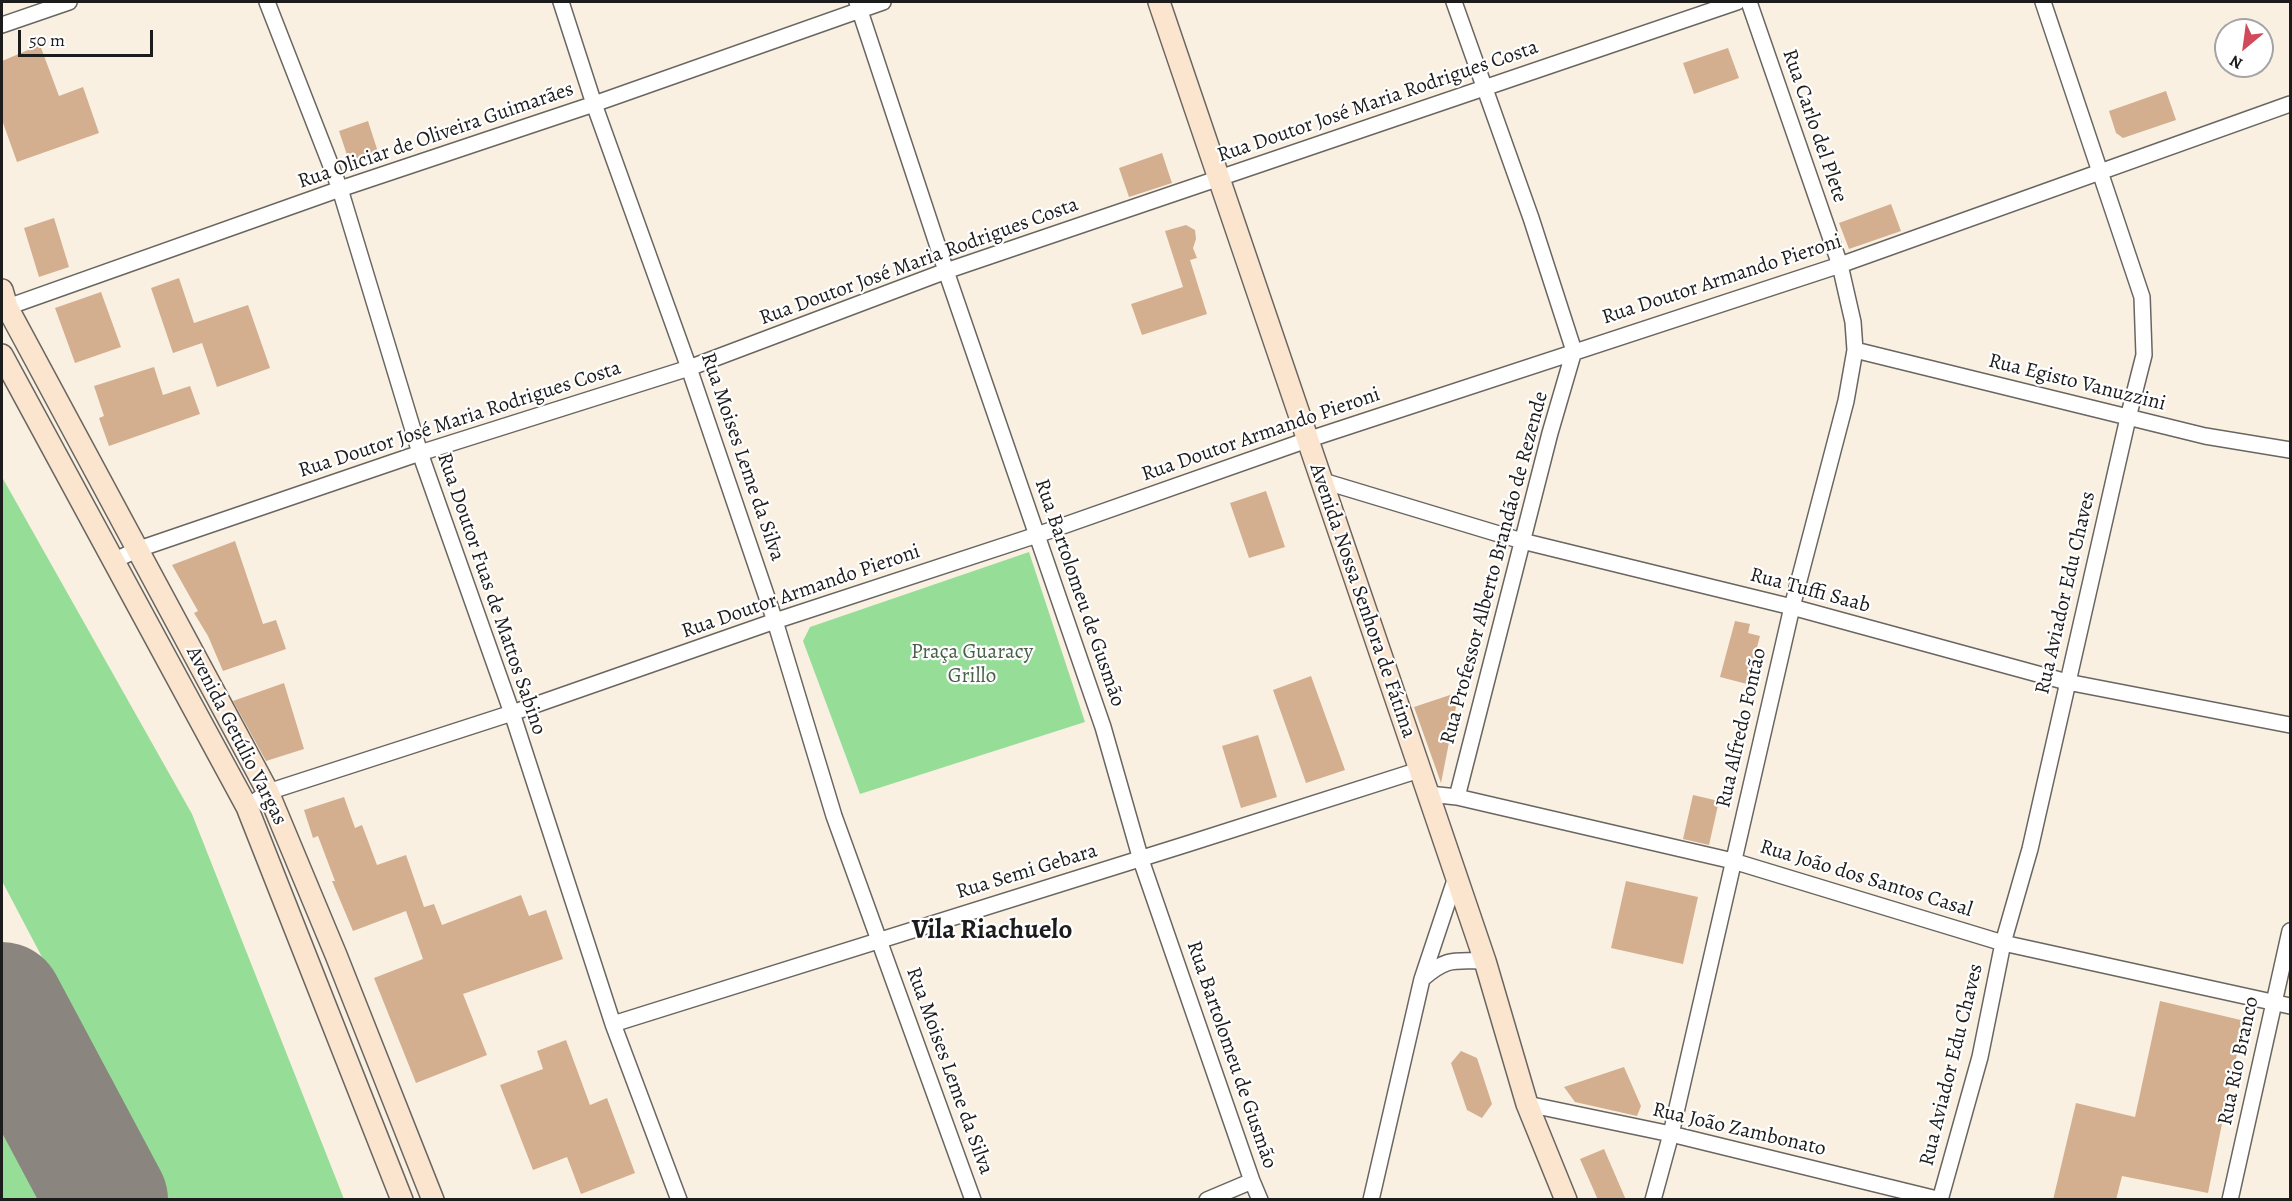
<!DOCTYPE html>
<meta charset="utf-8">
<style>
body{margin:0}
#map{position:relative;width:2292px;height:1201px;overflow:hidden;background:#f9f0e2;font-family:Alegreya,serif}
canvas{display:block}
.frame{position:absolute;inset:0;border:3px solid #1c1c1c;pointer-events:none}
.north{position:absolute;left:2214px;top:18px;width:60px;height:60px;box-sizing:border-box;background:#fff;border:2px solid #a4a4a4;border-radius:50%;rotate:209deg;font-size:16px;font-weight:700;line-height:24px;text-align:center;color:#1c1c1c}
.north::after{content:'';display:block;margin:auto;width:21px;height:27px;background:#d1495b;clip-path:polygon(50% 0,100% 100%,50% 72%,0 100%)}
.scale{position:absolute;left:18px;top:30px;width:135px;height:27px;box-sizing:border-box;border:3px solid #1c1c1c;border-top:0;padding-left:8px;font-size:18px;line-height:21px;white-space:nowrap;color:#1c1c1c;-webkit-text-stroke:4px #fff;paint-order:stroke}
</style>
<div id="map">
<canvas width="2292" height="1201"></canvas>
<div class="frame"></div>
<div class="north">N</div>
<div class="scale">50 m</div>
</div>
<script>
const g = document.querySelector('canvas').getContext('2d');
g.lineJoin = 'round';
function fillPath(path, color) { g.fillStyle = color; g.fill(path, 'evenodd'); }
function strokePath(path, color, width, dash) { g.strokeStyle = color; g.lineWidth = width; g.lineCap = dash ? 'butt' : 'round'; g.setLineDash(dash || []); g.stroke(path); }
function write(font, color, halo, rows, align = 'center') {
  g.font = font + ' Alegreya,serif'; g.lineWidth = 4.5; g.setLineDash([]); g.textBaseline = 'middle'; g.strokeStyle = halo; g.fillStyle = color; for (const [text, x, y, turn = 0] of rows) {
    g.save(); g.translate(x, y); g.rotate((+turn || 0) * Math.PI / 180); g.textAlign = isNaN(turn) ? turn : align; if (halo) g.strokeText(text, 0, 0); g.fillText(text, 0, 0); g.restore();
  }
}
fillPath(new Path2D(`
 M2,477l190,337 152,385h-175l-167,-318z
 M1029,552l56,170 -225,72 -57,-153 7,-14z
 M2,1114l45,85h-45z`), '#96de98');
strokePath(new Path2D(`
 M2,1003l105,197`), '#8a867f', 122);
fillPath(new Path2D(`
 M40,45l19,51 24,-9 16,46 -82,29 -15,-42v-59z
 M1728,48l11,30 -45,16 -11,-31z
 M2166,91l10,29 -53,18 -7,-5 -7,-22z
 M368,121l10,31 -29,9 -10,-30z
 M1162,153l10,30 -43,14 -10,-29z
 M1891,204l10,27 -52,18 -10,-26z
 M54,218l15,49 -30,10 -15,-49z
 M1186,225l9,5 1,9 -3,9 4,10 -7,2 17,54 -65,21 -11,-31 52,-17 -18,-56z
 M179,278l15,45 54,-18 22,63 -53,19 -15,-44 -29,10 -22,-65z
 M101,292l20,55 -46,16 -20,-55z
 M154,367l9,28 27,-9 10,28 -91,32 -10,-28 5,-2 -10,-30z
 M1266,491l19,56 -36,11 -19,-55z
 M235,541l28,83 13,-4 10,29 -63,22 -15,-35 -14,-23 4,-2 -26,-46z
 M1735,621l15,3 -2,9 12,3 -13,48 -27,-7z
 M1311,676l34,94 -39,13 -33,-93z
 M284,683l20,66 -38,12 -33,-60z
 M1459,692l-18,91 -27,-76z
 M1258,735l19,62 -36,11 -19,-62z
 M1693,795l26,6 -10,44 -26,-6z
 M344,797l11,31 7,-3 15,40 29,-10 18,52 10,-3 8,21 79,-30 8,21 17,-6 17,49 -100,35 24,61 -71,28 -42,-105 49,-19 -17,-48 -53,20 -21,-50h3l-17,-45 -5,2 -9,-28z
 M1626,881l72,16 -15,67 -72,-16z
 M2160,1001l85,20 -14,58 -23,114 -86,-17 -6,24h-63l23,-97 59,14z
 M566,1040l24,65 17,-7 28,75 -54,21 -14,-37 -34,13 -33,-85 43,-16 -6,-18z
 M1461,1051l16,7 15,46 -10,14 -15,-8 -16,-47z
 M1624,1067l17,39 -4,10 -62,-14 -11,-15z
 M1604,1149l22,51h-28l-18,-41z`), '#d3af8f');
const street = new Path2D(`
 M267,2l73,187 80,264 92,260 101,311 66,176
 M561,2l33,102 95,264 86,253 59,195 139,384
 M857,2l89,269 157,456 38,133 111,321 8,19
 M1454,2l77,216 43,133 -24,82 -93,364
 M2,25l67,-23
 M2,309l338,-120 254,-85 289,-102
 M1855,350l350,86 85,14
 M1323,481l199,60 270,66 275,75 223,43
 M115,560l24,-11 281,-96 269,-85 257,-97 791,-269
 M1429,794l28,3 276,64 270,82 287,63
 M247,807l21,-15 244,-79 263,-92 262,-86 270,-95 533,-175 450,-161
 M1456,877l-34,102c25,-22 32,-18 63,-18
 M613,1024c268,-85 538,-167 806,-254
 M1527,1104l144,30 270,66
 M1207,1200l45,-19
 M1371,1200l51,-221
 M1653,1200l18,-66 121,-527 54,-206 9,-51 -2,-28 -13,-57 -91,-263
 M1940,1200l40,-143 23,-114 27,-94 98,-431 16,-63 -2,-58 -99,-295
 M2230,1200l60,-269`);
const secondary = new Path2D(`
 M1159,2l326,959 42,143 39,96
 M2,290l5,17 261,485 68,163 97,245
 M2,355l245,452 155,393`);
strokePath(street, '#696661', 18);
strokePath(secondary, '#696661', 24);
strokePath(street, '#fff', 15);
strokePath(secondary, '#fce5cf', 21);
write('21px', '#1c1c1c', '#fff', [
 ["Rua Doutor José Maria Rodrigues Costa",1378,102,-19],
 ["Rua Carlo del Plete",1814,126,71],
 ["Rua Oliciar de Oliveira Guimarães",436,136,-19],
 ["Rua Doutor José Maria Rodrigues Costa",919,262,-20],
 ["Rua Doutor Armando Pieroni",1722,280,-18],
 ["Rua Egisto Vanuzzini",2077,383,14],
 ["Rua Doutor José Maria Rodrigues Costa",460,420,-18],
 ["Rua Doutor Armando Pieroni",1261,435,-19],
 ["Rua Moises Leme da Silva",742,457,71],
 ["Rua Professor Alberto Brandão de Rezende",1495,568,-75],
 ["Rua Tuffi Saab",1810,591,15],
 ["Rua Doutor Armando Pieroni",801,592,-19],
 ["Rua Bartolomeu de Gusmão",1079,593,71],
 ["Rua Aviador Edu Chaves",2066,593,-77],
 ["Rua Doutor Fuas de Mattos Sabino",491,594,71],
 ["Avenida Nossa Senhora de Fátima",1362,601,71],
 ["Rua Alfredo Fontão",1742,728,-77],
 ["Avenida Getúlio Vargas",236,736,63],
 ["Rua Semi Gebara",1027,872,-17],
 ["Rua João dos Santos Casal",1866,879,17],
 ["Rua Bartolomeu de Gusmão",1231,1055,71],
 ["Rua Rio Branco",2239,1061,-78],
 ["Rua Aviador Edu Chaves",1952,1065,-76],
 ["Rua Moises Leme da Silva",949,1071,70],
 ["Rua João Zambonato",1739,1130,13]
]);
write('21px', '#476047', '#fff', [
 ["Praça Guaracy",972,653],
 ["Grillo",972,677]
]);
write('bold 27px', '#1c1c1c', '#fff', [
 ["Vila Riachuelo",992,931]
]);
</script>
